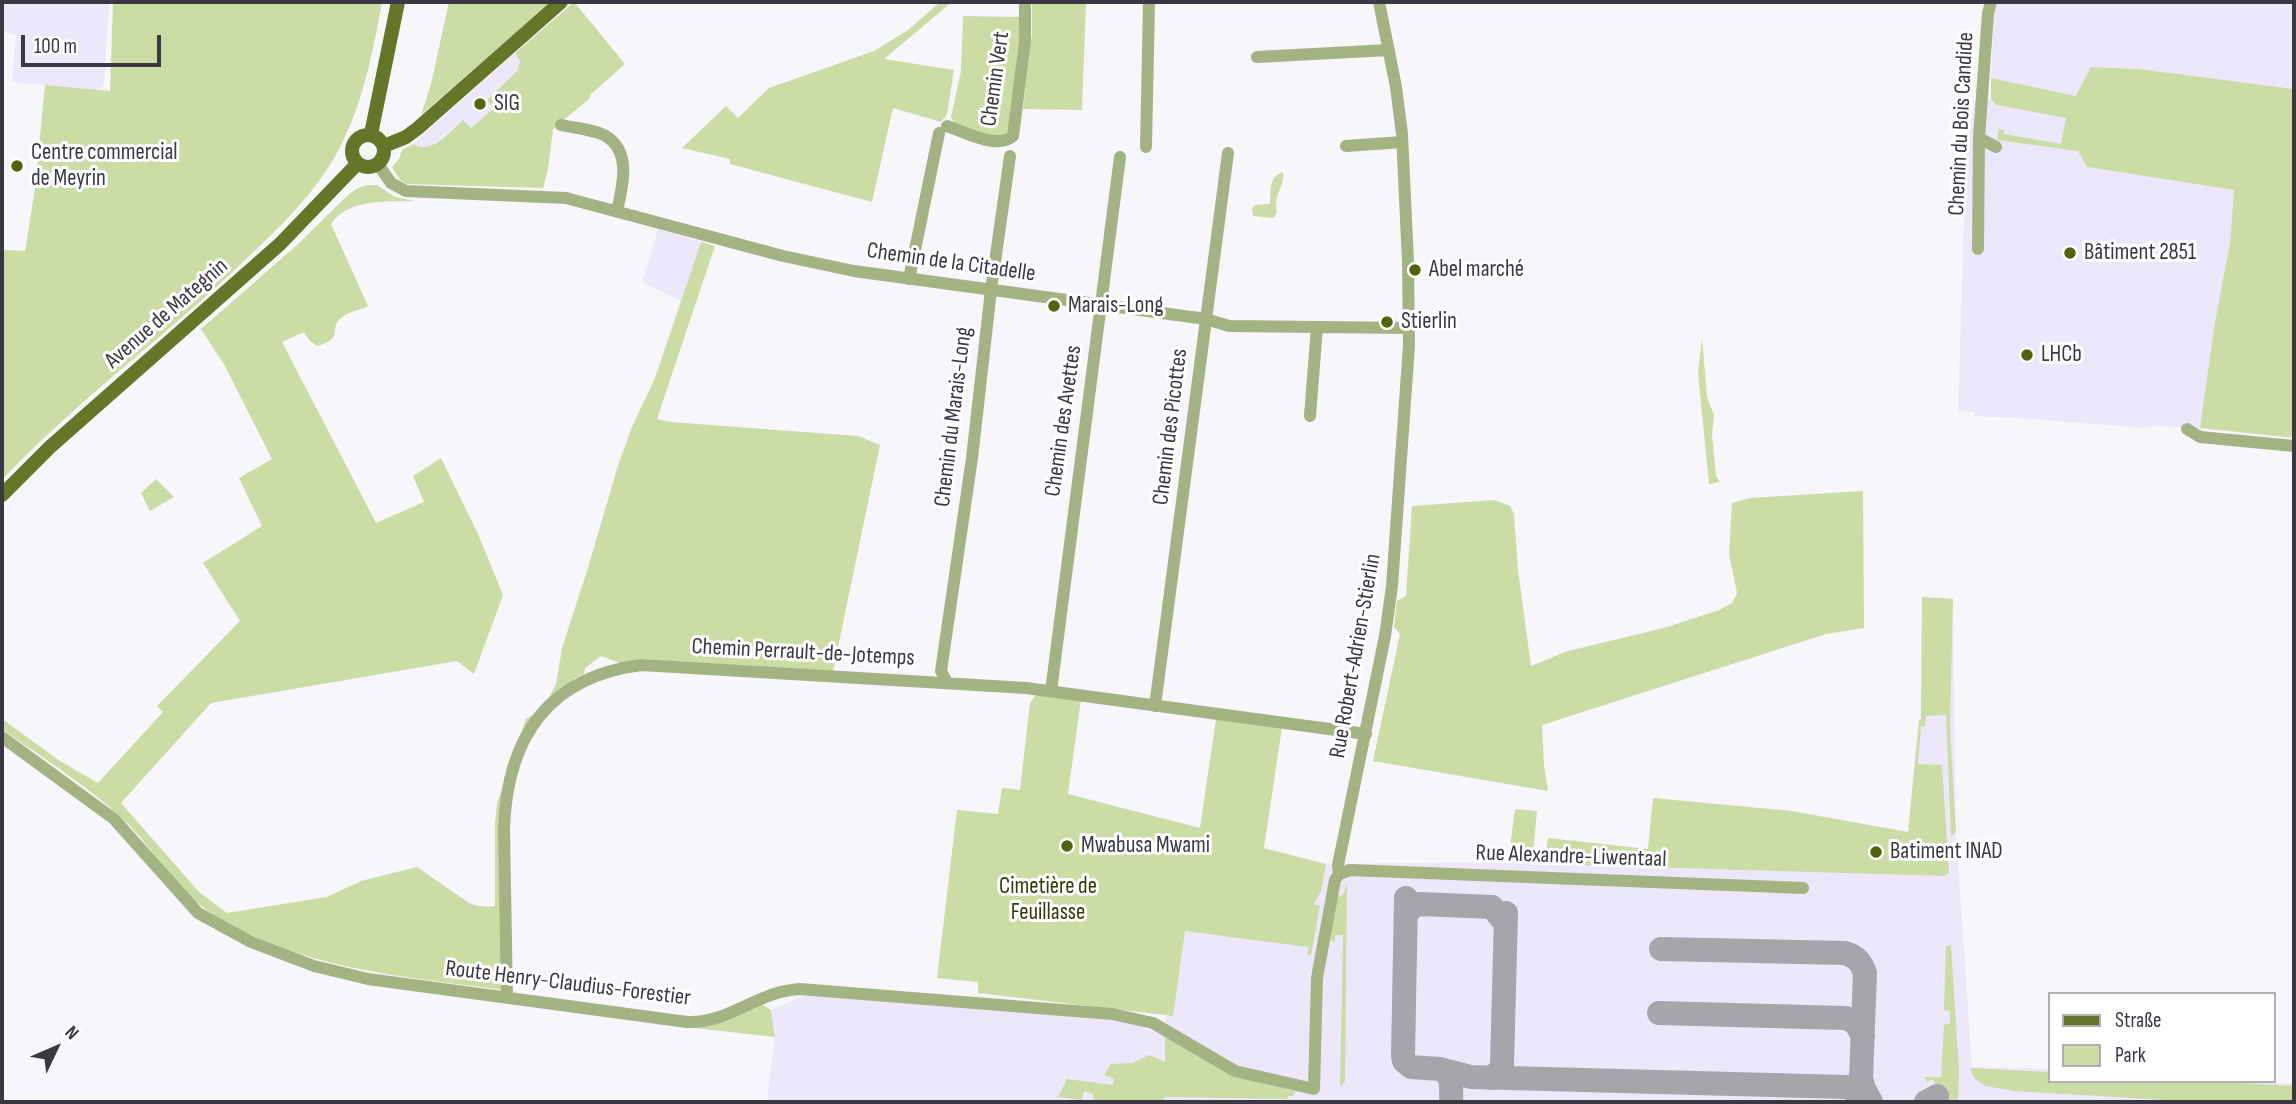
<!DOCTYPE html>
<meta charset="utf-8">
<style>
body{margin:0}
#map{position:relative;width:2296px;height:1104px;overflow:hidden;background:#f7f6fb;font-family:"Sofia Sans Condensed",sans-serif}
canvas{display:block}
.frame{position:absolute;inset:0;border:4px solid #3a3842;pointer-events:none}
.legend{position:absolute;left:2048px;top:992px;width:228px;height:91px;box-sizing:border-box;background:#fff;border:2px solid #b0afb3;margin:0;padding:9px 12px;list-style:none;font-size:21px;color:#3a3842}
.legend li{display:flex;align-items:center;gap:14px;height:35px}
.legend b{width:35px;border:2px solid #b0afb3}
.north{position:absolute;left:21px;top:1013px;width:70px;height:70px;-webkit-text-stroke:5px #fff;paint-order:stroke;rotate:46deg;font-size:19px;font-weight:700;line-height:28px;text-align:center;color:#3a3842}
.north::after{content:'';display:block;margin:auto;width:24px;height:32px;background:#3a3842;clip-path:polygon(50% 0,100% 100%,50% 72%,0 100%)}
.scale{position:absolute;left:21px;top:35px;width:140px;height:32px;box-sizing:border-box;border:4px solid #3a3842;border-top:0;padding-left:9px;font-size:21px;line-height:24px;white-space:nowrap;color:#3a3842;-webkit-text-stroke:5px #fff;paint-order:stroke}
</style>
<div id="map">
<canvas width="2296" height="1104"></canvas>
<div class="frame"></div>
<ul class="legend">
<li><b style="height:9px;background:#647729"></b>Straße</li>
<li><b style="height:19px;background:#cbdca5"></b>Park</li>
</ul>
<div class="north">N</div>
<div class="scale">100 m</div>
</div>
<script>
const g = document.querySelector('canvas').getContext('2d');
g.lineJoin = 'round';
function fillPath(path, color) { g.fillStyle = color; g.fill(path, 'evenodd'); }
function strokePath(path, color, width, dash) { g.strokeStyle = color; g.lineWidth = width; g.lineCap = dash ? 'butt' : 'round'; g.setLineDash(dash || []); g.stroke(path); }
function write(font, color, halo, rows, align = 'center') {
  g.font = font + ' "Sofia Sans Condensed",sans-serif'; g.lineWidth = 6; g.setLineDash([]); g.textBaseline = 'middle'; g.strokeStyle = halo; g.fillStyle = color; for (const [text, x, y, turn = 0] of rows) {
    g.save(); g.translate(x, y); g.rotate((+turn || 0) * Math.PI / 180); g.textAlign = isNaN(turn) ? turn : align; if (halo) g.strokeText(text, 0, 0); g.fillText(text, 0, 0); g.restore();
  }
}
fillPath(new Path2D(`
 M2,2h107l-5,82 -6,6 -86,-8 4,-46 -14,-6z
 M1999,2h295v87l-155,-20 -47,-2 -15,29 -86,-18 3,-68z
 M515,53l5,8 -2,9 -31,29 7,9 -23,20 -8,-8 -34,28h-9l-7,-4z
 M1991,100l6,5 69,12 -5,31 17,3 9,16 147,23 -4,53 -30,185 -46,-2 -10,2 -126,-10 -44,-2v-4l-16,-2 8,-254 8,-55z
 M658,229l43,13 -20,59 -39,-19z
 M1922,597l31,2 3,233 16,235 77,2v12h194l51,3v18h-1527l8,-68 -4,-24 38,-17 293,26 29,4 32,12 22,-104 125,-22 11,-18 5,-27 182,-2 436,14 -2,-111 -24,-1 3,-44z`), '#ece7fb');
fillPath(new Path2D(`
 M113,2h269c-9,50 -19,101 -43,147 -23,44 -60,79 -96,113 -78,75 -167,139 -241,218v-230l23,1 10,-62 10,-104 65,6z
 M449,2h102l-130,113 10,-31z
 M574,2l51,62 -35,31v3l-37,31 -5,40 -5,19 -136,-4 -7,-4 -8,-13 7,-8 3,-9 11,-6c18,12 37,-13 50,-24l8,8 23,-20 -7,-8 31,-30 2,-9 -5,-8z
 M940,2h12l-68,57 70,11 -7,44 -6,8 -48,-14 -21,94 -142,-38v-5l-48,-11 44,-42 12,12 31,-30 105,-37 34,-21z
 M1032,2h54l-4,108 -59,-1 9,-75z
 M963,16l57,1v27l-10,86 -9,9 -44,-13 -6,-9 10,-46z
 M2091,67l48,2 155,20v349l-94,-10 15,-106 15,-79 4,-53 -147,-23 -9,-16 -81,-11 2,-11 5,1v4l57,10 5,-26 -69,-13 -6,-5v-22l85,18z
 M1283,172c2,16 -10,21 -6,41l-4,5 -20,-2 -1,-8 3,-3 15,-1c1,-13 -2,-27 13,-32z
 M367,185h10l18,12 20,4c-28,1 -66,-3 -84,23l37,82c-8,4 -20,6 -27,12 -13,11 4,20 -24,28l-8,-6 -5,-8 -22,10 94,181 48,-21 -11,-26 28,-18 37,76 25,61 -29,79 -17,-13 -246,42 -90,100 78,89 28,21 100,-16 34,-16 56,-14 52,36c9,3 17,5 26,3v-84l2,-19 15,-42 -9,229c-80,-11 -158,-17 -234,-47 -21,-9 -42,-18 -61,-32 -31,-22 -52,-58 -79,-86 -35,-35 -86,-67 -127,-96v-10l58,42 38,22 65,-71 -6,-6 83,-85 -37,-58 59,-37 -23,-48 33,-19 -47,-93 -24,-37 96,-84 51,-50 8,-6z
 M701,242l14,4 -58,173 14,3 187,14 22,9 -47,226 -192,-12 -21,4 -19,-7 -16,12 -1,6 -9,4 -55,58 6,-17 11,-7 10,-11 9,-17 6,-36 25,-77 30,-102 14,-40 24,-51z
 M1702,338l5,59 7,18 -2,20 4,41 4,6 -11,2 -11,-112z
 M156,479l18,18 -24,14 -9,-18z
 M1863,491l1,137 -38,6 -284,91 2,40 4,26 -175,-30 27,-127 -6,-7 3,-26 9,-5 6,-90 83,-6 15,6 4,8 4,56 13,96 37,-15 96,-23 55,-18 13,-7 5,-10 -8,-39 3,-51 18,-5z
 M1922,597l31,2 -3,127 6,106 -5,4 -5,-121 -20,1 -1,10h-4l-3,38 24,1 7,108 -5,3 -400,-12 4,-26 100,11 5,-51 139,13 116,21 11,-112 2,-1z
 M1037,693l44,6 -13,95 132,34 16,-109 66,8 -18,121 62,16 -5,27 -7,13 6,2 -9,49h-3v-8l-123,-16 -12,85 -195,-23v-11l-41,-4 20,-168 41,4 4,-26 18,2 10,-87z
 M1515,809l22,2 -5,52 -24,-1z
 M1347,883l-2,198 -5,6 3,-152h-8v8l-5,-3 7,-43 6,-2z
 M1951,945l8,126 -1,31h-10l-16,-23 -5,3 -3,-5h17l3,-52 6,-2v-12l-6,-1 2,-64z
 M761,1004l10,6 4,27 -80,-9z
 M1165,1036l67,39 62,16 1,2 -2,3h-5l-1,3 -123,-2 -1,5 -70,-1v-7l-9,-3 -2,9 -24,-3 9,-18 46,6 1,-6 -10,-4 7,-11 21,-1 17,-8 16,7z
 M1970,1068l79,4v9h161l84,5v16h-96l-183,-11 -30,-5 -11,-8z`), '#cbdca5');
strokePath(new Path2D(`
 M1406,898l-3,158 1,5 7,6 29,2 31,8 375,10 21,8
 M1406,915l7,-9 8,-2 71,3 9,11
 M1661,949l184,4c12,4 16,9 20,20l-4,105 3,11 7,13
 M1659,1013l186,5 10,4 8,14
 M1440,1069c14,6 11,20 11,33
 M1490,1078l9,-6 3,-7 4,-152
 M1926,1102l11,-6`), '#a6a5ac', 24);
strokePath(new Path2D(`
 M1257,57l132,-7
 M561,125c13,3 31,4 43,10 28,15 19,50 13,76
 M947,126c18,6 50,24 66,10l12,-94v-40
 M1979,138l17,9
 M1346,146l56,-4
 M1146,147l3,-145
 M378,164l13,19 15,8 160,7 217,58 71,15 352,48 23,7 180,2
 M1978,249l1,-111 9,-125 3,-11
 M909,279l30,-146
 M1310,416l7,-89
 M2187,429l13,8 94,9
 M947,682l-6,-11 31,-213 19,-168 19,-134
 M1051,691l69,-534
 M1155,706l73,-553
 M2,737l112,82 84,94 53,29 63,24 54,13 319,43c42,2 70,-31 113,-33l312,25 41,9 82,48 79,18 3,-111 18,-98 4,-6 -1,-9 47,-229 7,-50 17,-241 -1,-83 -6,-128 -6,-47 -17,-85
 M1339,874l11,-4 453,18
 M507,998l-3,-169c3,-92 44,-152 137,-164l385,23 340,46`), '#a4b382', 12);
strokePath(new Path2D(`
 M371,134l27,-132
 M352 151a16 16 0 1 1 32 0a16 16 0 1 1-32 0Z
 M384,146l22,-9 12,-9 143,-126
 M2,495l48,-48 230,-203 77,-80`), '#647729', 14);
for (const [x, y, r, color] of [
 [480,104,7,"#51640d"],
 [17,166,7,"#51640d"],
 [2070,253,7,"#51640d"],
 [1415,270,7,"#51640d"],
 [1054,306,7,"#51640d"],
 [1387,322,7,"#51640d"],
 [2027,355,7,"#51640d"],
 [1067,846,7,"#51640d"],
 [1876,852,7,"#51640d"]
]) { const dot = new Path2D(); dot.arc(x, y, r, 0, 2 * Math.PI); g.fillStyle = color; g.fill(dot); strokePath(dot, '#fff', 2.5); }
write('23px', '#3a3842', '#fff', [
 ["Chemin Vert",996,79,-82],
 ["Chemin du Bois Candide",1962,124,-87],
 ["Chemin de la Citadelle",951,263,8],
 ["Avenue de Mategnin",167,314,-41],
 ["Chemin du Marais-Long",954,417,-83],
 ["Chemin des Avettes",1064,421,-82],
 ["Chemin des Picottes",1171,427,-83],
 ["Chemin Perrault-de-Jotemps",803,653,3],
 ["Rue Robert-Adrien-Stierlin",1356,656,-80],
 ["Rue Alexandre-Liwentaal",1571,857,2],
 ["Route Henry-Claudius-Forestier",568,984,7]
]);
write('23px', '#3a3842', '#fff', [
 ["SIG",494,104],
 ["Centre commercial",31,153],
 ["de Meyrin",31,179],
 ["Bâtiment 2851",2084,253],
 ["Abel marché",1429,270],
 ["Marais-Long",1068,306],
 ["Stierlin",1401,322],
 ["LHCb",2041,355],
 ["Mwabusa Mwami",1081,846],
 ["Batiment INAD",1890,852]
], 'left');
write('23px', '#303b05', '#fff', [
 ["Cimetière de",1048,887],
 ["Feuillasse",1048,913]
]);
</script>
